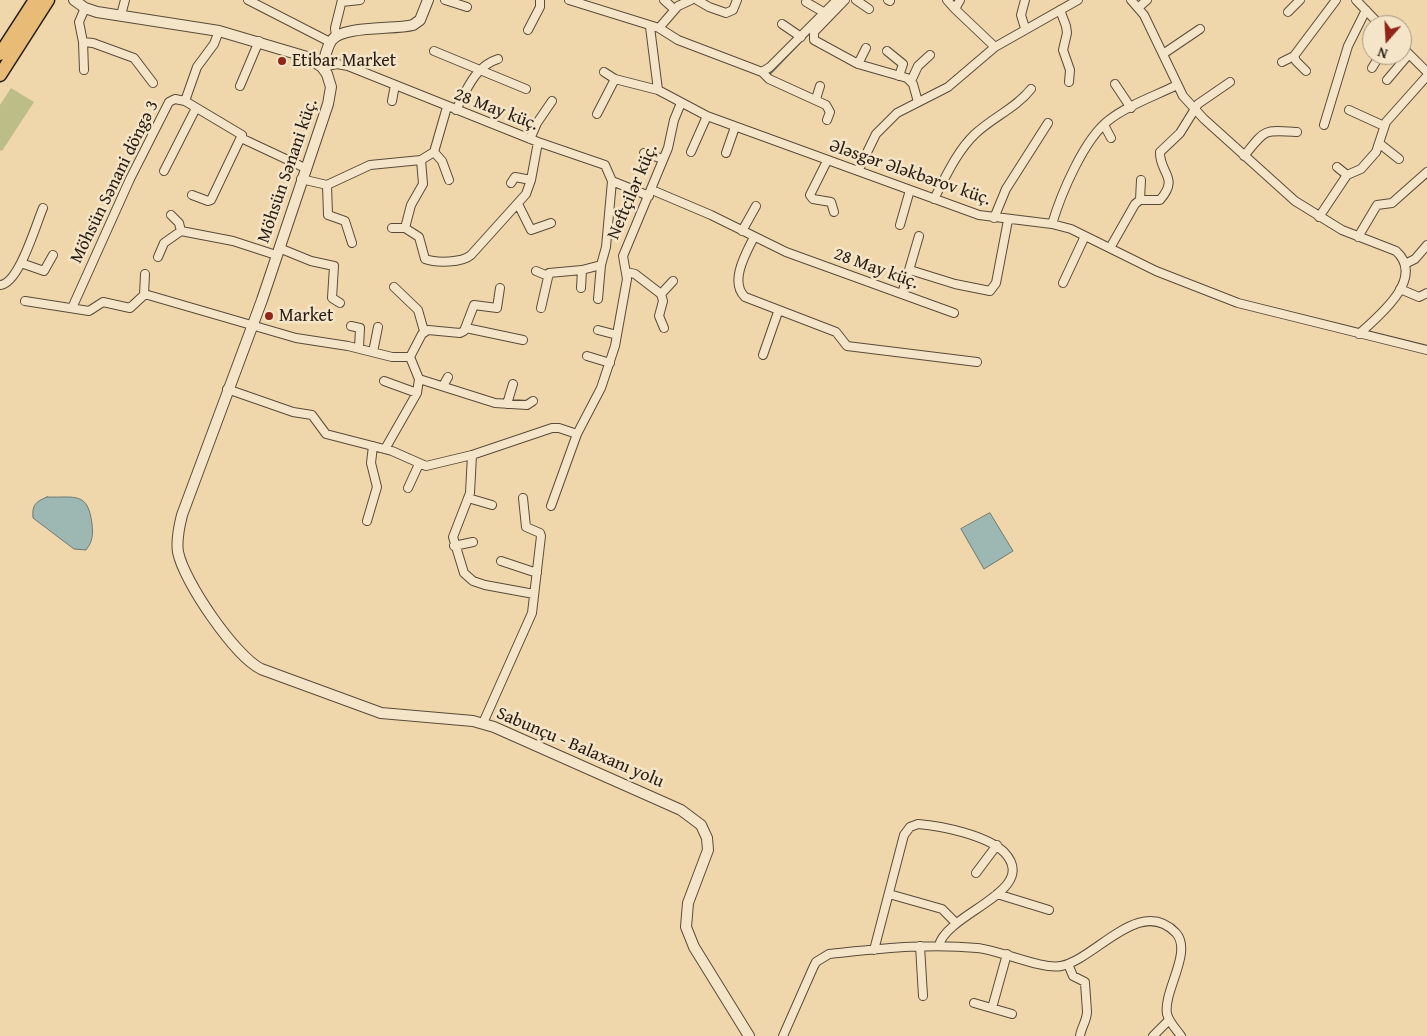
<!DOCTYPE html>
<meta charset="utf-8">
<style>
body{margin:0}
#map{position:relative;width:1427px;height:1036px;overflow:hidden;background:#efd7ab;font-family:"Gentium Book Plus",serif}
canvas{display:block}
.north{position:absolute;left:1362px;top:15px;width:50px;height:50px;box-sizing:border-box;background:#f5e5c8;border:1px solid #a39580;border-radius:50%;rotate:199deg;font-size:14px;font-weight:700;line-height:20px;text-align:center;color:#271c13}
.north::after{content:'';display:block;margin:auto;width:18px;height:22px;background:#8f2418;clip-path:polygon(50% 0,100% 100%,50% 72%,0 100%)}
</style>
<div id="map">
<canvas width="1427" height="1036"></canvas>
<div class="north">N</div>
</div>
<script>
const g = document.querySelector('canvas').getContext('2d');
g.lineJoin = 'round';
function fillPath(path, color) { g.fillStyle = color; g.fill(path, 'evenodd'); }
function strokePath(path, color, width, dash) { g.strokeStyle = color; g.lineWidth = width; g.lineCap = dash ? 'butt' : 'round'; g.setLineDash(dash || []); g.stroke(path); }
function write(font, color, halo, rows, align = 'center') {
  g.font = font + ' "Gentium Book Plus",serif'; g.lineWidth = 5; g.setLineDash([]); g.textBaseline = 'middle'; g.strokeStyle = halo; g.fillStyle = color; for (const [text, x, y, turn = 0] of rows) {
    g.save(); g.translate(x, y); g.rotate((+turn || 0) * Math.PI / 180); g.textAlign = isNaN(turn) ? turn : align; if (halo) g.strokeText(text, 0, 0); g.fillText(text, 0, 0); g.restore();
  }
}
fillPath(new Path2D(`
 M11,88l23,14 -32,49 -2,-1v-45z`), '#bcbd87');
const water = new Path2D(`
 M47,497c28,1 41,-6 45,27 1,10 1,17 -6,26l-12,-1 -41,-31c-1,-13 2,-16 14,-21z
 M990,513l23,38 -29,18 -23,-40z`);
fillPath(water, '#9db7b3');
strokePath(water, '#6e7973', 1);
strokePath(new Path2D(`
 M769,75l40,-42`), '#6e7973', 2);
const minor = new Path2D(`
 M248,0l82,42
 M445,0l22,7
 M569,0l90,28 19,12 84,32 8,-5 67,-67
 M664,0l10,9
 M697,0l12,7 17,6 7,-3 4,-10
 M845,0l-31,32v8l44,24 49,14 6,6 5,18
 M856,0l13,9
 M888,0l2,1
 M947,0l8,9
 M960,0l-5,9 40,38
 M1025,0l-4,15 4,13
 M1131,0l13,15 39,81 21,23 91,82 47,29 54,21c30,27 -17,65 -37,83
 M1356,0l24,25
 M342,2l18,-2
 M806,2l19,11
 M1139,7l8,-7
 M85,8l-6,14 4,20 10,1 41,15 19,25
 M1060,10l6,16 1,7 -4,17 7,20 -1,12
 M1288,12l12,-12
 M121,15l4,-15
 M782,24l19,13
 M650,27l8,63 49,26 272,99 73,9 19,5 85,42 82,32 189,47
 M659,28l19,-22 13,-6
 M528,30l12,-23v-7
 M336,36l-1,-8 7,-28
 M83,42l1,28
 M1402,47l25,25
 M434,51l92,38
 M887,51l16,13 -4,12
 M1163,54l37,-25
 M1282,62l12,-6
 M858,64l8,-16
 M322,67l15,-3 11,2 190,76 67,23 7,16 37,15
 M1372,68l8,-13
 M1306,71l-10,-10 -2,-5 42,-56
 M604,72l11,7
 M762,72l7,7 57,26 4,7 -3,8
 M1387,80l22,-26
 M911,81l7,-15 12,-11
 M1115,84l16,24
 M240,86l19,-45
 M816,99l4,-13
 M185,101l57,34 -31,65 -3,1 -16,-6
 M392,101l3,-16
 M456,110c10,-19 19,-44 42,-51
 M1349,110l35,16
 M597,114l18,-35 43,11
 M1104,125l7,13
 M1324,125l24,-79 18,-36
 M241,138l64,30
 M530,139l7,-16 15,-22
 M1380,144l19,15
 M434,152l8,9 7,19
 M691,152l16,-36
 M644,153l19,6
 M726,153l9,-26
 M1244,156c22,-27 18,-26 53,-24
 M421,160l13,-8 13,-45
 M827,161l-17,34 3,4 18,3 3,10
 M1337,167l10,8
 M164,171l32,-63
 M858,171l18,-37 21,-21 51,-26 47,-40 83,-47
 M301,179l26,6 43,-20 51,-5 2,24 -12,21 -6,23 14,9 6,22c11,4 37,4 46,-4l55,-61 5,-14 7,-38
 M511,183l4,-6 16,3
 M327,185l1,30 17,6 7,22
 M652,190l59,25 75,37 168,61
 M934,199c11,-21 23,-48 41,-65 18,-17 41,-26 56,-45
 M1140,200l1,-20
 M518,204l13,26 20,-7
 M171,215l8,8 2,8
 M1319,217l28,-42 14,-6 15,-17 10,-30 41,-46
 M994,218l12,-29 42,-66
 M1052,224c9,-30 32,-85 57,-104 19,-15 46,-24 68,-35
 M900,225l10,-35
 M392,228h13
 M742,231l14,-25
 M754,237c-8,16 -25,45 -9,60l91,35 11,14 130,16
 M1358,237l19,-32 15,-2 35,-31
 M279,248l32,13 23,5 -2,32 8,5
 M1110,248l25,-44 5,-4h20c20,-23 -1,-27 0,-48l20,-19 18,-29 32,-22
 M158,257l6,-14 17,-12 52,10 43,14
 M21,263l23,8 9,-16
 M1405,264l10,-5 12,-14
 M910,270l45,14 35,7 6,-8 12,-63
 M536,271l12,5
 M627,272l8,2 26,20 2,7 -4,15 5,12
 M1063,283l22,-47
 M0,285c19,-1 36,-61 43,-77
 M394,287l24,23 6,21
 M581,288l1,-18
 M1400,289l19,8 8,-4
 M661,294l12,-13
 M902,294l17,-58
 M144,295l1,-21
 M598,299l3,-34
 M25,301l64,10 14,-9 27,6 14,-13h4l148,43 52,8 44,11h18
 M72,308l58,-129 39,-77 6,-3 10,2 12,-34 17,-23 5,-13
 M541,308l8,-35 33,-3 19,-5 5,-18 6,-66
 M351,326l9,2 -1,20
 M466,328l57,12
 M598,330l19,5
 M373,352l5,-25
 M763,355l15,-43
 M587,356l23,7
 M419,379l76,24 32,2 6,-4
 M384,381l33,12
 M443,386l5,-9
 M227,389l66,23 19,3 14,19 66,17 34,15 46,-11 80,-27h7l18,6
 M507,404l6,-20
 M385,449l32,-56 2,-14 -9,-22 12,-23 6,-4 32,3 4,-2 10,-26 23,3 3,-20
 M472,455l-2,38 -17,44 11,36 9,8 12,4 49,9
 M408,488l11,-24
 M468,498l24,7
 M551,506l26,-72 24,-46 14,-42 12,-67 -4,-23 45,-108 6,-28 7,-17
 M367,521l10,-34 -6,-24 2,-17
 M454,546l19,-4
 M501,561l36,12
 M483,723l49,-110 9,-77 -1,-3 -14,-6 -3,-29
 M976,873l21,-28
 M889,894l53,15 13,13
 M997,894l52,16
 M920,946l3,50
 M874,950l30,-115 6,-8 8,-3c24,2 68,11 86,28 37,39 -56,60 -65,93
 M1068,964l5,12 12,6c0,2 2,28 2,30 0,8 -6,16 -7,24
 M974,1003l38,11
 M992,1008l15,-54
 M783,1036l30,-68 3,-6 13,-8c50,-5 98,-11 148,-6 23,2 65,22 84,18 35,-7 79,-71 115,-33 17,19 -13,58 -9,81 2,8 9,15 14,22
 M1153,1036l16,-16`);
const tertiary = new Path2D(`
 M74,0l11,8 12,4 122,19 88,26 15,10 5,7 4,13 -3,17 -66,196 -80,215c-3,12 -6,25 -4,37 6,30 57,104 83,117l120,44 92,8 21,6 187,83 20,15 6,13 1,12 -20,53 -2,24 8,20 55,89
 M322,67c3,-8 4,-18 9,-26 11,-16 63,-11 82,-16l7,-5 8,-20`);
const primary = new Path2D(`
 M0,54l35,-54
 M0,75l48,-75`);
strokePath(minor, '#594b39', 10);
strokePath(tertiary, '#594b39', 12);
strokePath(primary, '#271c13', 15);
strokePath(minor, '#f5e5c8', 8);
strokePath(tertiary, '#f5e5c8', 10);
strokePath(primary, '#e8bc76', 12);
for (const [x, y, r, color] of [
 [282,61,5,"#8f2418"],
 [269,316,5,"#8f2418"]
]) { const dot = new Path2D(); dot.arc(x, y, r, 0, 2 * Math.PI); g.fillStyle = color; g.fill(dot); strokePath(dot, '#f5e5c8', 2); }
write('18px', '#271c13', '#f5e5c8', [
 ["Etibar Market",292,61],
 ["Market",279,316]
], 'left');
write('18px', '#271c13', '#f5e5c8', [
 ["28 May küç.",496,110,21],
 ["Möhsün Sənani küç.",288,171,-71],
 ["Ələsgər Ələkbərov küç.",910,173,19],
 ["Möhsün Sənani döngə 3",115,182,-64],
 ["Neftçilər küç.",633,192,-67],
 ["28 May küç.",876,269,20],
 ["Sabunçu - Balaxanı yolu",580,748,23]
]);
</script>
